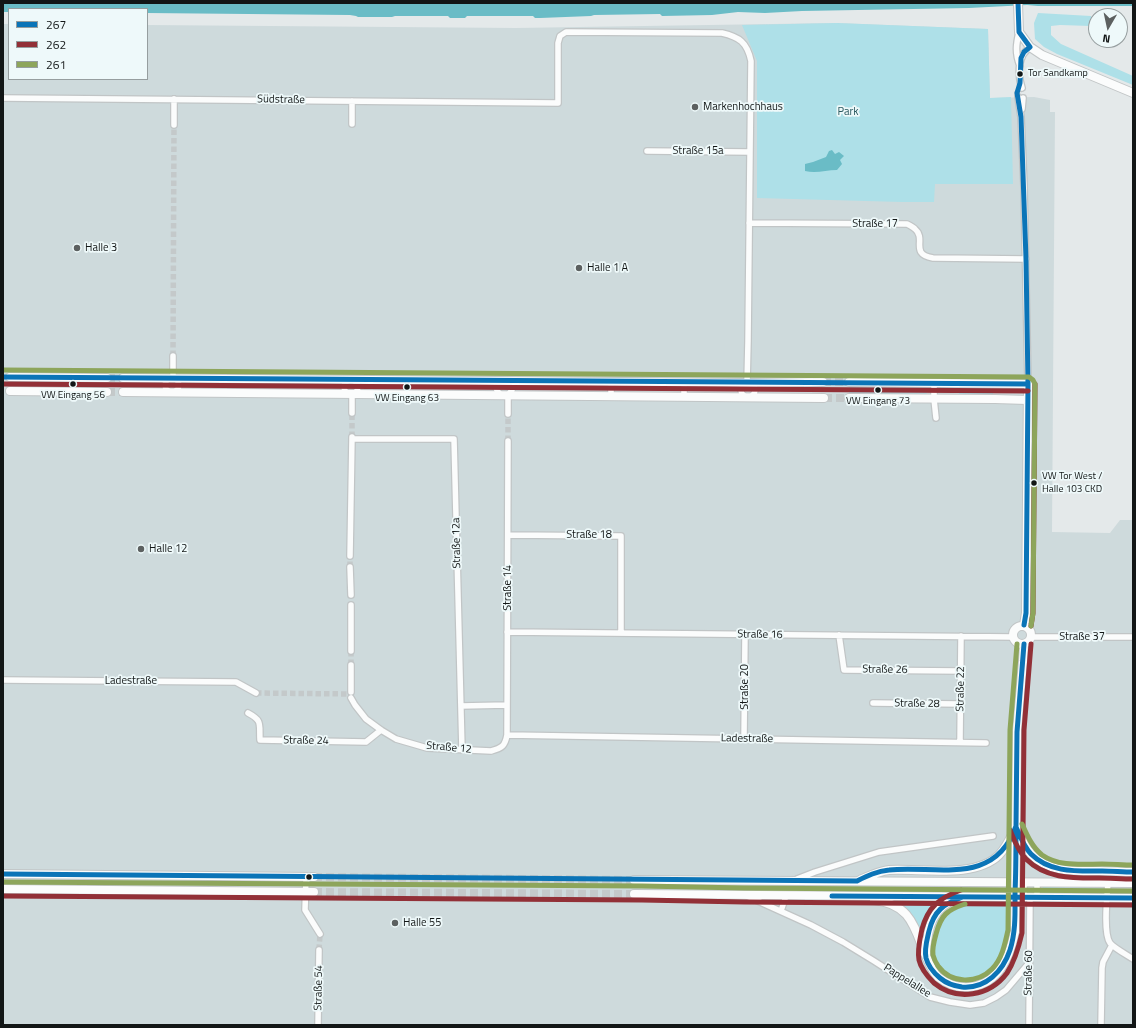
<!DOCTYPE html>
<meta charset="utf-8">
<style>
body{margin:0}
#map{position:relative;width:1136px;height:1028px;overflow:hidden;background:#e4e9ea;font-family:"Titillium Web",sans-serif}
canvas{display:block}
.frame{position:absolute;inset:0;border:4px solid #121616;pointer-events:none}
.legend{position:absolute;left:8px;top:8px;width:140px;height:72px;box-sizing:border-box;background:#eef9fa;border:1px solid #969e9f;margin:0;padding:5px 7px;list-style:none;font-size:12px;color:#121616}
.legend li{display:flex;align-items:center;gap:8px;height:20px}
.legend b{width:20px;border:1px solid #969e9f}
.north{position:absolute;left:1088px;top:8px;width:40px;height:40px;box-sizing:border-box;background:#eef9fa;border:1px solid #969e9f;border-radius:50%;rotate:189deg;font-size:11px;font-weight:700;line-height:16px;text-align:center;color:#121616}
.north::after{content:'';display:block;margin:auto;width:14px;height:18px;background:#5c6060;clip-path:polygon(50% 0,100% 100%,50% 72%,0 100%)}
</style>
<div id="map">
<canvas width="1136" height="1028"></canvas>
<div class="frame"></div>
<ul class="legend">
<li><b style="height:5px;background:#0b74b7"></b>267</li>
<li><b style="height:5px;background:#923037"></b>262</li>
<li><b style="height:5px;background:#8da55b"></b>261</li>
</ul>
<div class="north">N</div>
</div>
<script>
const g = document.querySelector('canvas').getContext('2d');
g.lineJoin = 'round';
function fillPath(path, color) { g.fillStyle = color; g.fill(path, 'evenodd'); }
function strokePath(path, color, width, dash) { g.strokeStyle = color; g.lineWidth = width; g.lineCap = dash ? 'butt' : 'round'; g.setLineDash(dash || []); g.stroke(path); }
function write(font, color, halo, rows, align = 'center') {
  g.font = font + ' "Titillium Web",sans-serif'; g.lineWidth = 3.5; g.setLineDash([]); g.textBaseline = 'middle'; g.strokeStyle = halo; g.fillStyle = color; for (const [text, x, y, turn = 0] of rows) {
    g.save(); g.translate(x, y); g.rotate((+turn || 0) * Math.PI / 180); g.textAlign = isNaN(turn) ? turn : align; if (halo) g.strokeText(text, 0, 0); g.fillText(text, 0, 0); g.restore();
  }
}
fillPath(new Path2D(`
 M837,23l151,6 2,69 44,-1 16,3v12h5l-3,420 58,1 10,-13h13v505h-1130v-1001h6v55h138v-54l369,3z`), '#cedadc');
fillPath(new Path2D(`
 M1038,13l53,3v10l-31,-1 -9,1v9l10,9 72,32v9l-76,-31 -13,-7 -9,-8 -1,-16z
 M837,23l151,6 2,69 21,-1 2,87h-78l-1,18h-32l-145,-4v-137l-15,-36z
 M849,387l76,1 2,1v4l-2,2h-76z
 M950,388h43v8l-32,-1z
 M1043,887l60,1v7l-60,-1z
 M895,899l47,1c-12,11 -14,25 -18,40 -7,-17 -13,-31 -29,-41z
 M965,903l42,1c0,12 2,25 -1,37 -7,28 -32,51 -60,32 -6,-4 -12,-12 -14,-20 -1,-9 2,-18 4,-27 5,-14 14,-21 29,-23z`), '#aee0e8');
fillPath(new Path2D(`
 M3,3h1130v3h-95l-11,-1 -58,3 -167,3 -37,2 -27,-1 -26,3 -50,1 -2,-2 -66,1 -3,1 -51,2h-5l-2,-2h-66l-2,2h-15l-2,-2h-53l-3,1h-34l-2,-1 -6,-1 -203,-2v-4h-138v3h-6z
 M832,150l3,4 4,-2 5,4 -4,4 2,4 -5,6c-11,0 -21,4 -32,1v-7l8,-2 13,-5 3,-6z`), '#6abcc6');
strokePath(new Path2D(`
 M1018,97l-1,-4 1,-4
 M173,356l1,-231
 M352,437v-24
 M508,441v-27
 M350,567v-11
 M351,665v-14
 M256,693l95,1
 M319,950l1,-16`), '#c4c9ca', 5.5, [5.5, 3]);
strokePath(new Path2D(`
 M107,378h16
 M823,382h26
 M107,392h16
 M824,398h25
 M314,877l320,3
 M314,892l320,2`), '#c4c9ca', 8, [8, 4]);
const street = new Path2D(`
 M1019,32c-3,13 -4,21 1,34
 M1022,88c-3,-8 -4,-23 0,-31 1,-4 5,-7 8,-10
 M1018,97l3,20 3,69 4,198
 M3,98l555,5v-60l2,-7 6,-4 156,1c17,4 25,9 29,28l-3,280 -1,42
 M1022,109l1,-11
 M352,124v-23
 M174,125v-26
 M647,151l103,1
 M749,223l158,1c2,1 6,3 8,5 12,10 -6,25 18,29l93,1
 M173,378v-22
 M165 385a7 7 0 1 1 14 0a7 7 0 1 1-14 0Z
 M344 387a7 7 0 1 1 14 0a7 7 0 1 1-14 0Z
 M500,381l-3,2c-2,6 0,8 4,12
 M508,381l4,4v5l-4,5v19
 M611,382v14
 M934,383v16l2,19
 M741 390a7 7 0 1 1 14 0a7 7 0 1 1-14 0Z
 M684,396v-14
 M352,413v-19
 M352,439h102l8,311
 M508,535l113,1v97
 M350,556l2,-119
 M350,567l1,28
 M351,605v46
 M507,632l506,5
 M839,635l5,35 117,1
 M1032,637h101
 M3,680l233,2 20,11
 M351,692v-27
 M351,698l4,7 11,14 15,11 15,9 31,9 64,3c11,-3 14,-5 16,-16l1,-294
 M873,703l87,1
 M461,706l46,-1
 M248,713c15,8 11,11 12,27l106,2 15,-12
 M507,735l479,8
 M744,739l1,-105
 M960,742l1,-106
 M306,877l-1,33 15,24
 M797,879l18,-7 64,-20 114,-16
 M1024,883v14
 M1108,883c-1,13 -5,50 2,60 4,5 17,12 23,16
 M747,896l64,29 32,17 31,19 56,36 20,5 20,3 14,-2 12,-6 10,-7 23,-27
 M1037,897v-14
 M781,911l5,-15
 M318,1025l1,-75
 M1029,1025l1,-128
 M1101,1025l1,-57 1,-6 9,-17`);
const secondary = new Path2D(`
 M1018,3l1,29 11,15 12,8 91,38
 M10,377l97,1
 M123,378l624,5 76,-1
 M849,382l179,2 -2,229 -2,12
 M10,391l97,1
 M123,392l701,6
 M849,398l146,1 32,1
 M1013 635a9 9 0 1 1 18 0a9 9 0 1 1-18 0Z
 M1024,644l-1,17 -6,69 -1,97c4,9 8,19 15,27 17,19 45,17 68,17 11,0 23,1 34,1
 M3,874l311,3
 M634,880l499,3
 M860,880c9,-4 19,-9 29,-10 31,-2 86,9 110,-15 7,-7 12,-18 17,-28
 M3,889l311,3
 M634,894l499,4
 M874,900c37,4 40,27 52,56 3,7 6,15 12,21 9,7 20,11 31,10 30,-2 41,-31 46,-56
 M926,954c1,-26 6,-48 33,-56`);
strokePath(street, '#c1c5c6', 8);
strokePath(secondary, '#c1c5c6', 10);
strokePath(street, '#fbfcfc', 5.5);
strokePath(secondary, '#fbfcfc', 8);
const secondaryBridge = new Path2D(`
 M1015,931l1,-104`);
strokePath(secondaryBridge, '#c1c5c6', 10, []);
strokePath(secondaryBridge, '#fbfcfc', 8);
strokePath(new Path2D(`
 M1018,3l1,29 11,15
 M3,377l1025,7
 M1024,625l2,-12 2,-229 -2,-125 -5,-142 -4,-24 3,-10 1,-25 3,-6 6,-5
 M1016,827c4,9 8,20 15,27 19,19 46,17 71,17 10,0 21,1 31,1
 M3,874l854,7c10,-5 20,-10 32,-11 47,-5 106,17 127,-44l1,-94 7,-88
 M832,896l301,2
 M963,897c-20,7 -29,14 -34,34 -2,9 -5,18 -3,27 2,8 8,15 14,20 6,5 14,8 22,9 24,2 41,-16 48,-37 6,-19 5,-38 5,-57 1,-22 1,-43 1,-64`), '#0b74b7', 5);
strokePath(new Path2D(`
 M3,384l1025,7
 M1031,626l2,-13 2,-229
 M1010,830c4,10 8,21 16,29 20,20 47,19 73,19 11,0 23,1 34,1
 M961,890c-22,8 -33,17 -39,39 -2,10 -5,21 -3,31 2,9 9,17 15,23 23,19 56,13 73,-10 8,-12 12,-27 15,-40l2,-203 7,-86
 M3,896l639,4 102,2 389,3`), '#923037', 5);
strokePath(new Path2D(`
 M3,370l1026,7 4,3 2,4 -2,229 -2,13
 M1022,824c5,11 10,23 20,31 17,12 41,9 60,9 10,0 21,1 31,1
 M3,882l639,4 102,2 389,3
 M965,904c-18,6 -24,11 -29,30 -2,7 -4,14 -3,21 1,4 3,8 5,11 13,18 39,18 54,3 10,-10 13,-25 16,-39l2,-200 7,-86`), '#8da55b', 5);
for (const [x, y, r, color] of [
 [1020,74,3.5,"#121616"],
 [695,107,4,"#5c6060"],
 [77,248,4,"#5c6060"],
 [579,268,4,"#5c6060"],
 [73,384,3.5,"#121616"],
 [407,387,3.5,"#121616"],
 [878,390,3.5,"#121616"],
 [1034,483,3.5,"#121616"],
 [141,549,4,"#5c6060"],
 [309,877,3.5,"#121616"],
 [395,923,4,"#5c6060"]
]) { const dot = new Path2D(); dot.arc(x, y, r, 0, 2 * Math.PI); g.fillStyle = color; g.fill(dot); strokePath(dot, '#eef9fa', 1.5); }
write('10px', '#121616', '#eef9fa', [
 ["Tor Sandkamp",1028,74,"left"],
 ["VW Eingang 56",73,396],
 ["VW Eingang 63",407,399],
 ["VW Eingang 73",878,402],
 ["VW Tor West /",1042,477,"left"],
 ["Halle 103 CKD",1042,490,"left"]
]);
write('11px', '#121616', '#eef9fa', [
 ["Südstraße",281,100,1],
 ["Straße 15a",698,151],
 ["Straße 17",875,224],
 ["Straße 18",589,535],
 ["Straße 12a",457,543,-91],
 ["Straße 14",508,588,-90],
 ["Straße 16",760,635,1],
 ["Straße 37",1082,637],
 ["Straße 26",885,670,1],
 ["Ladestraße",131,681],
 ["Straße 20",745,687,-90],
 ["Straße 22",961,689,-89],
 ["Straße 28",917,704,1],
 ["Ladestraße",747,739,1],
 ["Straße 24",306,741,1],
 ["Straße 12",449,748,5],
 ["Straße 60",1029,973,-89],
 ["Pappelallee",907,981,32],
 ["Straße 54",319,988,-89]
]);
write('11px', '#121616', '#eef9fa', [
 ["Markenhochhaus",703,107],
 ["Halle 3",85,248],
 ["Halle 1 A",587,268],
 ["Halle 12",149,549],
 ["Halle 55",403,923]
], 'left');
write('11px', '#28575e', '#eef9fa', [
 ["Park",848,112]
]);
</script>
